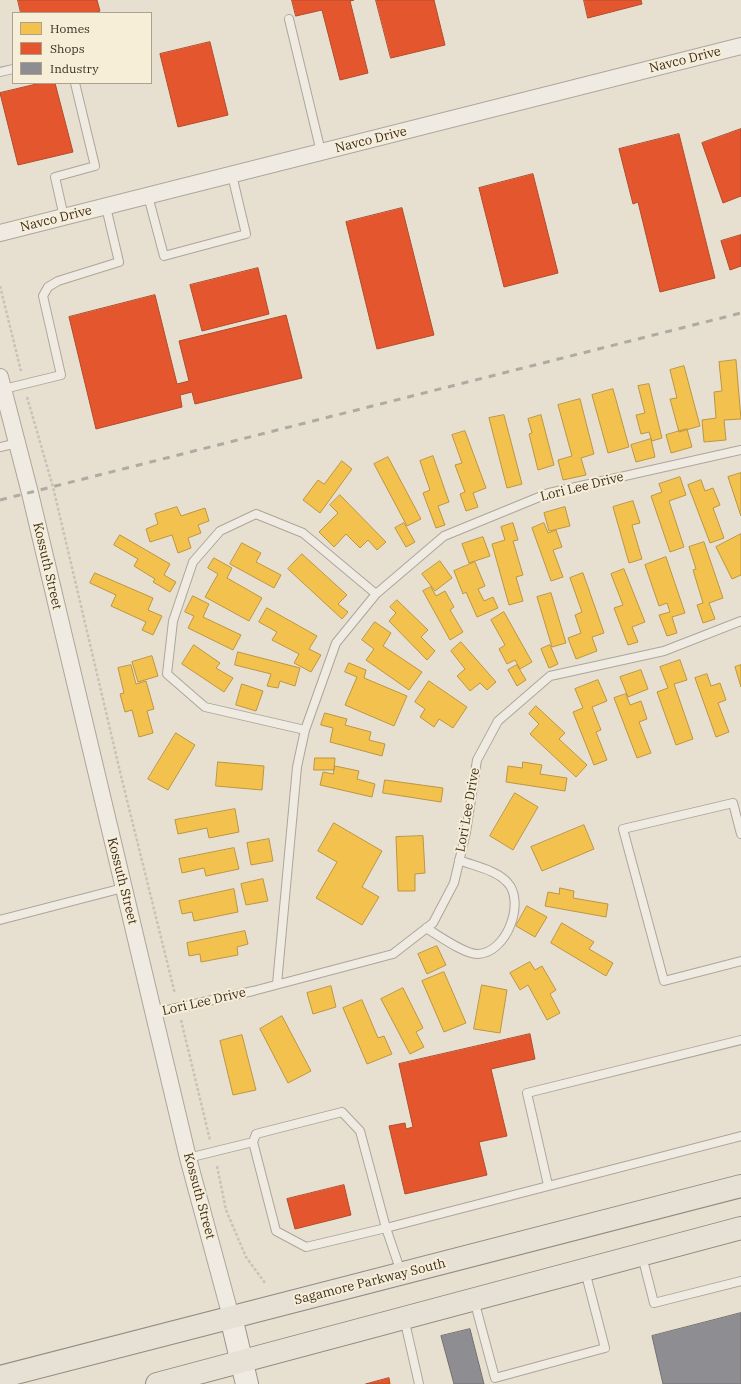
<!DOCTYPE html>
<style>
body{margin:0}
#map{position:relative;width:741px;height:1384px;overflow:hidden;background:#e7e0d1;font-family:"IBM Plex Serif",serif}
canvas{display:block}
.legend{position:absolute;left:12px;top:12px;width:140px;height:72px;box-sizing:border-box;background:#f7eed8;border:1px solid #ada18e;margin:0;padding:5px 7px;list-style:none;font-size:12px;color:#3d2e20}
.legend li{display:flex;align-items:center;gap:8px;height:20px}
.legend b{width:20px;border:1px solid #ada18e}
</style>
<div id="map">
<canvas width="741" height="1384"></canvas>
<ul class="legend">
<li><b style="height:11px;background:#f2c14e"></b>Homes</li>
<li><b style="height:11px;background:#e4572e"></b>Shops</li>
<li><b style="height:11px;background:#8d8d92"></b>Industry</li>
</ul>
</div>
<script>
const g = document.querySelector('canvas').getContext('2d');
g.lineJoin = 'round';
function fillPath(path, color) { g.fillStyle = color; g.fill(path, 'evenodd'); }
function strokePath(path, color, width, dash) { g.strokeStyle = color; g.lineWidth = width; g.lineCap = dash ? 'butt' : 'round'; g.setLineDash(dash || []); g.stroke(path); }
function write(font, color, halo, rows, align = 'center') {
  g.font = font + ' "IBM Plex Serif",serif'; g.lineWidth = 4; g.setLineDash([]); g.textBaseline = 'middle'; g.strokeStyle = halo; g.fillStyle = color; for (const [text, x, y, turn = 0] of rows) {
    g.save(); g.translate(x, y); g.rotate((+turn || 0) * Math.PI / 180); g.textAlign = isNaN(turn) ? turn : align; if (halo) g.strokeText(text, 0, 0); g.fillText(text, 0, 0); g.restore();
  }
}
const homes = new Path2D(`
 M736,360l5,59 -17,1 2,20 -22,2 -2,-22 14,-2 -2,-26 8,-1 -3,-29z
 M684,366l16,60 -21,6 -9,-33 7,-1 -7,-28z
 M649,384l13,54 -10,3 -3,-9 -8,2 -5,-19 9,-2 -7,-27z
 M613,389l16,58 -21,6 -16,-58z
 M580,399l14,55 -13,4 5,17 -23,5 -5,-20 14,-4 -14,-51z
 M504,415l18,69 -15,4 -18,-70z
 M541,415l13,50 -16,5 -9,-36 3,-1 -4,-14z
 M687,429l5,18 -21,6 -5,-18z
 M465,431l21,57 -13,5 5,14 -12,4 -6,-17 5,-2 -10,-27 7,-2 -10,-28z
 M651,439l4,18 -19,5 -5,-17z
 M433,456l16,46 -11,4 7,19 -9,3 -13,-35 7,-3 -10,-29z
 M388,457l33,62 -14,7 -33,-62z
 M342,461l10,8 -32,44 -17,-13 15,-20 6,4z
 M741,473v43l-13,-39z
 M680,477l6,18 -17,6 15,46 -14,5 -19,-56 11,-4 -3,-8z
 M701,480l4,11 8,-3 7,17 -7,3 11,30 -14,5 -22,-58z
 M340,495l46,47 -9,8 -9,-10 -8,8 -14,-14 -12,13 -15,-15 19,-19 -8,-8z
 M633,501l7,22 -8,2 10,34 -13,4 -16,-56z
 M177,507l4,9 24,-8 4,13 -11,4 3,8 -13,5 3,10 -13,5 -6,-18 -22,7 -4,-13 12,-5 -3,-10z
 M565,507l5,19 -21,5 -5,-18z
 M404,523l11,19 -9,5 -11,-19z
 M513,523l5,17 -5,1 10,34 -7,2 7,24 -14,4 -17,-61 13,-4 -4,-13z
 M544,523l4,10 8,-3 6,17 -9,3 10,27 -12,4 -19,-53z
 M741,534v41l-9,4 -16,-32z
 M120,535l50,29 -6,11 12,7 -6,10 -17,-10 2,-3 -21,-13 4,-7 -24,-14z
 M483,537l7,19 -21,7 -7,-19z
 M704,542l19,56 -14,5 6,16 -12,4 -6,-18 6,-2 -10,-33 3,-1 -7,-22z
 M242,543l19,10 -5,9 25,13 -7,13 -44,-24z
 M302,554l45,41 -9,9 10,8 -6,7 -54,-50z
 M666,557l19,56 -13,4 5,16 -10,3 -8,-21 11,-3 -3,-9 -8,3 -14,-41z
 M214,558l18,10 -5,10 35,20 -13,23 -44,-24 13,-23 -10,-6z
 M440,561l12,17 -17,13 -13,-17z
 M475,562l10,24 -7,3 6,12 9,-4 5,11 -21,9 -11,-25 -3,2 -9,-23z
 M624,569l21,53 -13,5 6,15 -10,3 -14,-37 9,-3 -12,-31z
 M95,573l58,25 -5,12 14,6 -9,19 -11,-5 4,-8 -35,-16 5,-11 -26,-12z
 M583,573l21,60 -12,4 5,14 -21,8 -8,-21 13,-5 -6,-18 7,-3 -12,-34z
 M431,587l5,9 9,-5 9,16 -4,3 13,22 -13,8 -27,-49z
 M551,593l15,50 -14,4 -15,-50z
 M193,596l16,8 -6,13 38,18 -8,15 -45,-22 6,-12 -9,-4z
 M397,600l31,30 -7,7 14,14 -8,9 -38,-39 7,-8 -6,-6z
 M267,608l50,28 -8,13 12,6 -10,17 -17,-9 5,-9 -27,-14 5,-8 -18,-10z
 M504,612l28,50 -12,7 -5,-9 -8,4 -8,-15 6,-4 -14,-25z
 M375,622l16,11 -8,13 39,26 -13,18 -43,-30 8,-11 -12,-9z
 M461,642l35,40 -9,8 -7,-7 -10,8 -13,-15 8,-7 -14,-18z
 M194,645l26,18 -4,5 17,10 -9,14 -42,-28z
 M550,645l8,19 -9,4 -8,-19z
 M238,652l62,16 -5,18 -15,-5 -2,7 -11,-2 4,-12 -36,-9z
 M152,656l6,20 -20,6 -6,-20z
 M680,660l7,20 -13,4 19,55 -17,6 -19,-53 11,-4 -8,-21z
 M349,663l17,7 -2,8 43,18 -13,30 -49,-21 12,-28 -12,-5z
 M131,665l5,19 10,-3 8,28 -7,2 6,22 -14,4 -7,-27 -7,2 -5,-18 4,-1 -6,-25z
 M517,665l9,15 -9,6 -9,-16z
 M741,665v22l-6,-20z
 M641,670l7,19 -20,8 -8,-20z
 M707,674l4,12 9,-3 6,17 -8,3 11,29 -13,5 -21,-59z
 M598,680l9,21 -15,6 9,23 -5,2 11,28 -13,5 -21,-53 10,-4 -8,-19z
 M429,681l38,26 -14,21 -14,-9 -5,8 -14,-10 5,-8 -10,-7z
 M242,684l21,7 -7,20 -20,-6z
 M626,694l4,11 11,-4 6,18 -8,3 12,31 -14,5 -23,-60z
 M536,706l29,27 -6,6 28,26 -11,12 -46,-43 9,-10 -10,-10z
 M325,713l22,6 -2,6 26,7 -2,8 16,4 -3,12 -52,-14 3,-14 -12,-3z
 M176,733l19,12 -27,45 -20,-11z
 M315,758h20l-1,12h-20z
 M218,762l46,4 -2,24 -46,-4z
 M523,762l19,3 -2,9 27,4 -2,13 -59,-9 2,-16 14,2z
 M335,766l24,5 -2,8 18,5 -3,13 -52,-12 3,-13 10,2z
 M385,780l58,8 -2,14 -58,-9z
 M515,793l23,14 -25,43 -23,-14z
 M235,809l4,23 -30,6 -2,-10 -29,6 -3,-14z
 M334,823l48,28 -20,36 17,10 -17,28 -46,-27 21,-36 -19,-11z
 M584,825l10,24 -52,22 -11,-24z
 M423,836l2,37 -10,1v17h-17l-2,-54z
 M269,839l4,22 -22,4 -4,-22z
 M234,848l5,21 -33,7 -2,-8 -22,5 -3,-14z
 M263,879l5,22 -22,4 -5,-21z
 M560,888l14,3 -1,7 35,6 -2,13 -61,-11 3,-14 11,2z
 M234,889l4,23 -44,9 -2,-9 -10,2 -3,-13z
 M527,906l20,11 -12,20 -19,-11z
 M562,923l32,19 -5,7 24,14 -7,13 -55,-33z
 M245,931l3,13 -11,3 1,8 -37,7 -1,-8 -11,2 -2,-13z
 M437,946l9,19 -19,9 -9,-20z
 M530,962l5,8 7,-4 14,24 -6,4 10,19 -13,7 -19,-35 -8,5 -10,-17z
 M444,972l22,51 -22,9 -22,-51z
 M482,985l25,5 -7,43 -26,-4z
 M331,986l5,21 -23,7 -6,-21z
 M403,988l20,40 -7,4 8,15 -14,7 -29,-55z
 M362,1000l16,38 6,-2 8,18 -25,10 -24,-56z
 M282,1016l29,55 -23,12 -28,-54z
 M242,1035l14,55 -23,5 -13,-54z`);
fillPath(homes, '#f2c14e');
strokePath(homes, '#bc9540', 1);
const shops = new Path2D(`
 M18,0h79l3,11 -6,2h-73z
 M292,0h62l-4,1 18,72 -28,7 -18,-70 -26,6z
 M376,0h58l11,45 -54,13z
 M584,0h57l1,4 -54,14z
 M210,42l18,73 -50,12 -18,-73z
 M41,83h14l18,69 -55,13 -18,-72z
 M741,129v67l-18,7 -21,-60z
 M679,134l36,144 -55,14 -22,-90 -5,2 -14,-55z
 M533,174l25,99 -54,14 -25,-99z
 M402,208l32,127 -57,14 -31,-127z
 M741,235v31l-11,4 -9,-29z
 M258,268l11,46 -67,17 -12,-46z
 M155,295l22,89 12,-3 -10,-40 107,-26 16,63 -107,26 -3,-12 -12,3 2,12 -86,22 -27,-112z
 M530,1034l5,25 -44,10 16,67 -28,6 8,33 -82,19 -16,-68 16,-3 1,6 7,-2 -14,-63z
 M344,1185l7,30 -56,14 -8,-30z
 M389,1378l1,6h-24z`);
fillPath(shops, '#e4572e');
strokePath(shops, '#b24b2a', 1);
const industry = new Path2D(`
 M741,1313v71h-78l-11,-48z
 M470,1329l14,55h-30l-13,-48z`);
fillPath(industry, '#8d8d92');
strokePath(industry, '#757070', 1);
const lane = new Path2D(`
 M289,19l32,133
 M0,72l13,-3
 M148,196l16,60 82,-22 -14,-59
 M64,217l-9,-40 40,-11 -20,-83
 M4,389l57,-14 -18,-79 5,-9 10,-6 61,-19 -13,-55
 M0,447l18,-4
 M305,730l-100,-23 -38,-33 6,-53 20,-59 27,-31 36,-17 47,19 73,61
 M741,834l-8,-31 -110,26 41,152 77,-20
 M0,920l123,-32
 M426,928c12,7 39,27 52,26 29,-1 48,-53 29,-72 -11,-12 -33,-16 -48,-22
 M277,984l20,-217 8,-37 31,-87 40,-49 68,-58 105,-43 192,-43
 M154,1013l99,-22 140,-37 40,-31 21,-40 12,-51 11,-72 21,-39 52,-45 114,-25 77,-30
 M188,1158l65,-16 23,89 30,16 80,-19 -26,-97 -18,-19 -86,22 -3,8
 M548,1185l-21,-92 214,-53
 M642,1256l12,47 87,-22
 M401,1272l-15,-44 355,-92
 M474,1300l21,78 110,-30 -20,-77
 M404,1318l15,66`);
const street = new Path2D(`
 M0,233l741,-187
 M0,377l30,116 158,665 43,159`);
const secondary = new Path2D(`
 M231,1317l16,67`);
const primary = new Path2D(`
 M0,1377l741,-191
 M157,1384l584,-156`);
strokePath(lane, '#ada599', 10);
strokePath(street, '#ada599', 18);
strokePath(secondary, '#9c958a', 24);
strokePath(primary, '#928b80', 24);
strokePath(new Path2D(`
 M0,286l21,85
 M27,397l26,90 69,293 53,214
 M181,1020l29,120
 M217,1166l9,44 20,47 19,26`), '#c8c2b9', 2.5, [3, 2]);
strokePath(lane, '#efebe3', 8);
strokePath(street, '#efebe3', 16);
strokePath(secondary, '#efebe3', 22);
strokePath(primary, '#e6e1d4', 22);
strokePath(new Path2D(`
 M0,500l741,-187`), '#afaaa2', 3, [7, 7]);
write('13px', '#3d2e20', '#f7eed8', [
 ["Navco Drive",685,60,-14],
 ["Navco Drive",371,140,-14],
 ["Navco Drive",56,219,-14],
 ["Lori Lee Drive",582,487,-14],
 ["Kossuth Street",47,566,77],
 ["Lori Lee Drive",468,810,-80],
 ["Kossuth Street",122,881,76],
 ["Lori Lee Drive",204,1002,-13],
 ["Kossuth Street",199,1196,75],
 ["Sagamore Parkway South",370,1282,-14]
]);
</script>
